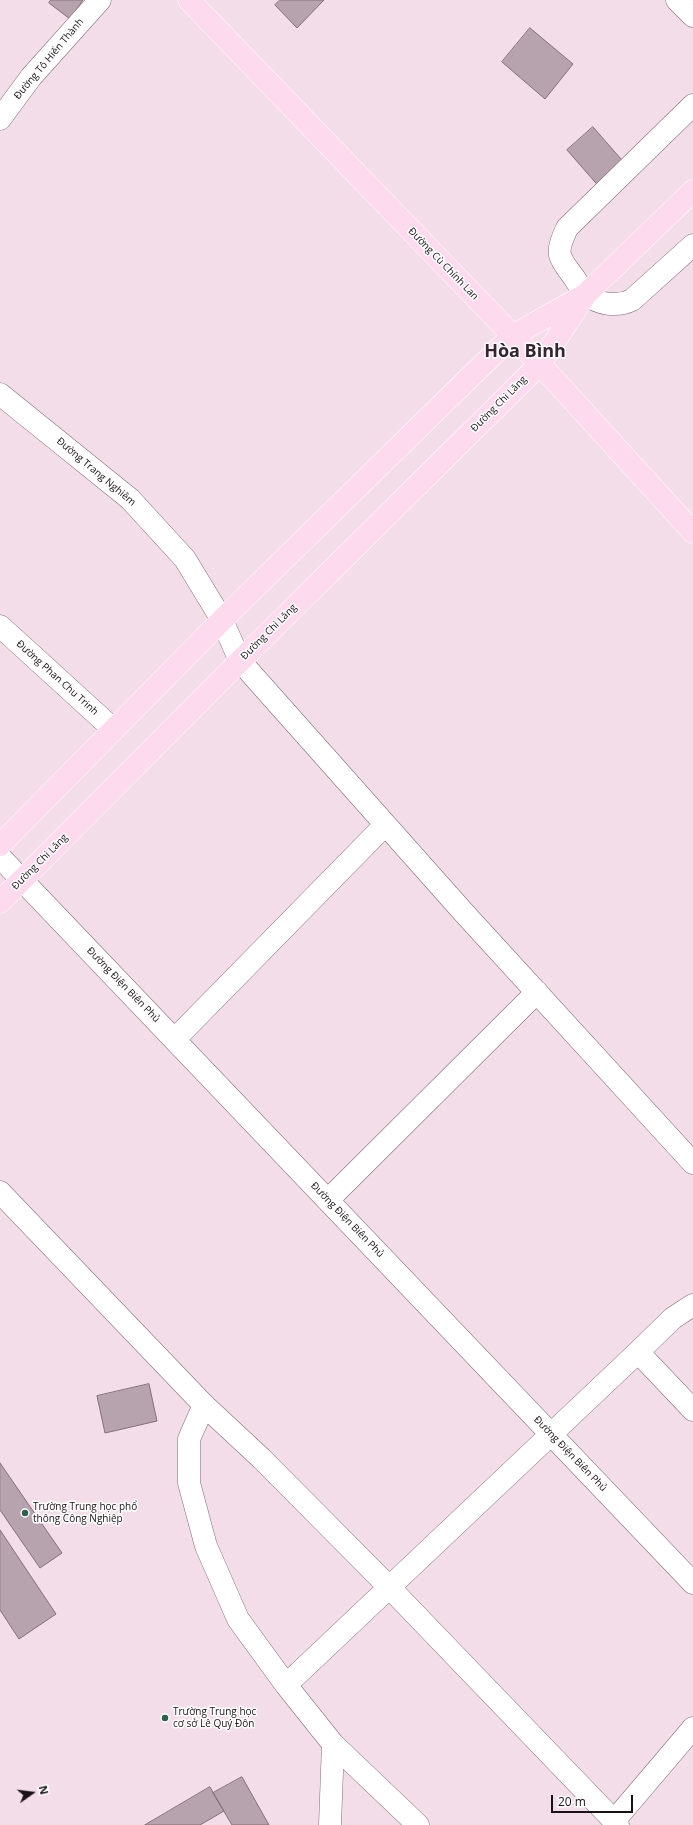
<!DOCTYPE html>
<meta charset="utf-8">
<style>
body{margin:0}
#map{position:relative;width:693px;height:1825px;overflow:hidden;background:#f3dde8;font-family:"Open Sans",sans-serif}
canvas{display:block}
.north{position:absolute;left:12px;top:1773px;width:40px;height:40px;-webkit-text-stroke:3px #fff;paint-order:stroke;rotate:76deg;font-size:11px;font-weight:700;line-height:16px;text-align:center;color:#191115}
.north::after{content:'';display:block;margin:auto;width:14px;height:18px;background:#191115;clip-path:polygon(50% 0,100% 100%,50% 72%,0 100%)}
.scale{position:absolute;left:551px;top:1795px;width:82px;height:18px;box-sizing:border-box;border:2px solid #191115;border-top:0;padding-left:5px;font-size:12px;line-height:14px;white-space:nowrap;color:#191115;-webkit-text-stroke:3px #fff;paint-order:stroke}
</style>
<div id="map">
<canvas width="693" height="1825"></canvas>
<div class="north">N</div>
<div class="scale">20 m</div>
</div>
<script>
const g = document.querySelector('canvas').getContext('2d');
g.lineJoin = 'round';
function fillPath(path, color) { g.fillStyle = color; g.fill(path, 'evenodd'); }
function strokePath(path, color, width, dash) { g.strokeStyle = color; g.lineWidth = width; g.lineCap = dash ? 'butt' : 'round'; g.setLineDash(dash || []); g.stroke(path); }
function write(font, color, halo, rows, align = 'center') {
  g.font = font + ' "Open Sans",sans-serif'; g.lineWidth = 3; g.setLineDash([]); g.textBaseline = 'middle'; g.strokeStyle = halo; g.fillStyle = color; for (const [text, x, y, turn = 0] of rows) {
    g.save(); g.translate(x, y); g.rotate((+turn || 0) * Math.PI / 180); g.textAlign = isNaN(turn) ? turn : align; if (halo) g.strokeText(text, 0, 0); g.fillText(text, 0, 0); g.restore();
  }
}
const building = new Path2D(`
 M51,0h32l-13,19 -21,-16z
 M280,0h44l-27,28 -22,-23z
 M530,28l43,36 -28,35 -43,-37z
 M593,127l35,40 -26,23 -35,-40z
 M149,1384l8,37 -52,12 -8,-37z
 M0,1463l62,90 -22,15 -40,-58z
 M0,1530l56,84 -37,25 -19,-29z
 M242,1777l27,48h-37l-19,-32z
 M210,1787l14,24 -24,14h-55z`);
fillPath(building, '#b7a3ae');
strokePath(building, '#836f7a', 1);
const minor = new Path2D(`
 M677,0l16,16
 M693,105l-126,123c-3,7 -9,19 -7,27 2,7 9,16 13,21 4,6 8,13 13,18 12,11 32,13 46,6l61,-55
 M0,119l31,-42 69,-77
 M0,394l130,105 55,60 37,61 18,41 225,253 228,249
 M0,626l113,103
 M0,857l693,726
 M175,1039l210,-214
 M0,1192l204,213 -15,34v44l17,63 32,73 48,66 47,59 -3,81
 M328,1200l209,-208
 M693,1305l-20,13 -35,34 55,58
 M204,1405l58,54 127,128 229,238
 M286,1685l352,-333
 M333,1744l85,81
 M614,1821l79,-93`);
const major = new Path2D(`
 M189,0l351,364 153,168
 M0,845l222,-225 290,-284 71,-40
 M0,902l240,-241 300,-297 46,-70 107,-103`);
strokePath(minor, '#806d77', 23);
strokePath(major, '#fff', 23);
strokePath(minor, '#fff', 22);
strokePath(major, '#fddaee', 22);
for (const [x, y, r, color] of [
 [25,1513,4,"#2a634c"],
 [165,1718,4,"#2a634c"]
]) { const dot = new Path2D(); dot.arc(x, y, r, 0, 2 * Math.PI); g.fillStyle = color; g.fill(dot); strokePath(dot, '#fff', 1.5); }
write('10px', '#191115', '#fff', [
 ["Đường Tô Hiến Thành",49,59,-50],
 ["Đường Cù Chính Lan",443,264,46],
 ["Đường Chi Lăng",499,404,-45],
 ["Đường Trang Nghiêm",96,472,40],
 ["Đường Chi Lăng",269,632,-45],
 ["Đường Phan Chu Trinh",57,678,42],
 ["Đường Chi Lăng",40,862,-45],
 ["Đường Điện Biên Phủ",123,985,46],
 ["Đường Điện Biên Phủ",347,1220,46],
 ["Đường Điện Biên Phủ",570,1454,46]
]);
write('10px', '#191115', '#fff', [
 ["Trường Trung học phổ",33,1507],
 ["thông Công Nghiệp",33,1519],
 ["Trường Trung học",173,1712],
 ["cơ sở Lê Quý Đôn",173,1724]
], 'left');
write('bold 18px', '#35252e', '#fff', [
 ["Hòa Bình",525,352]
]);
</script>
